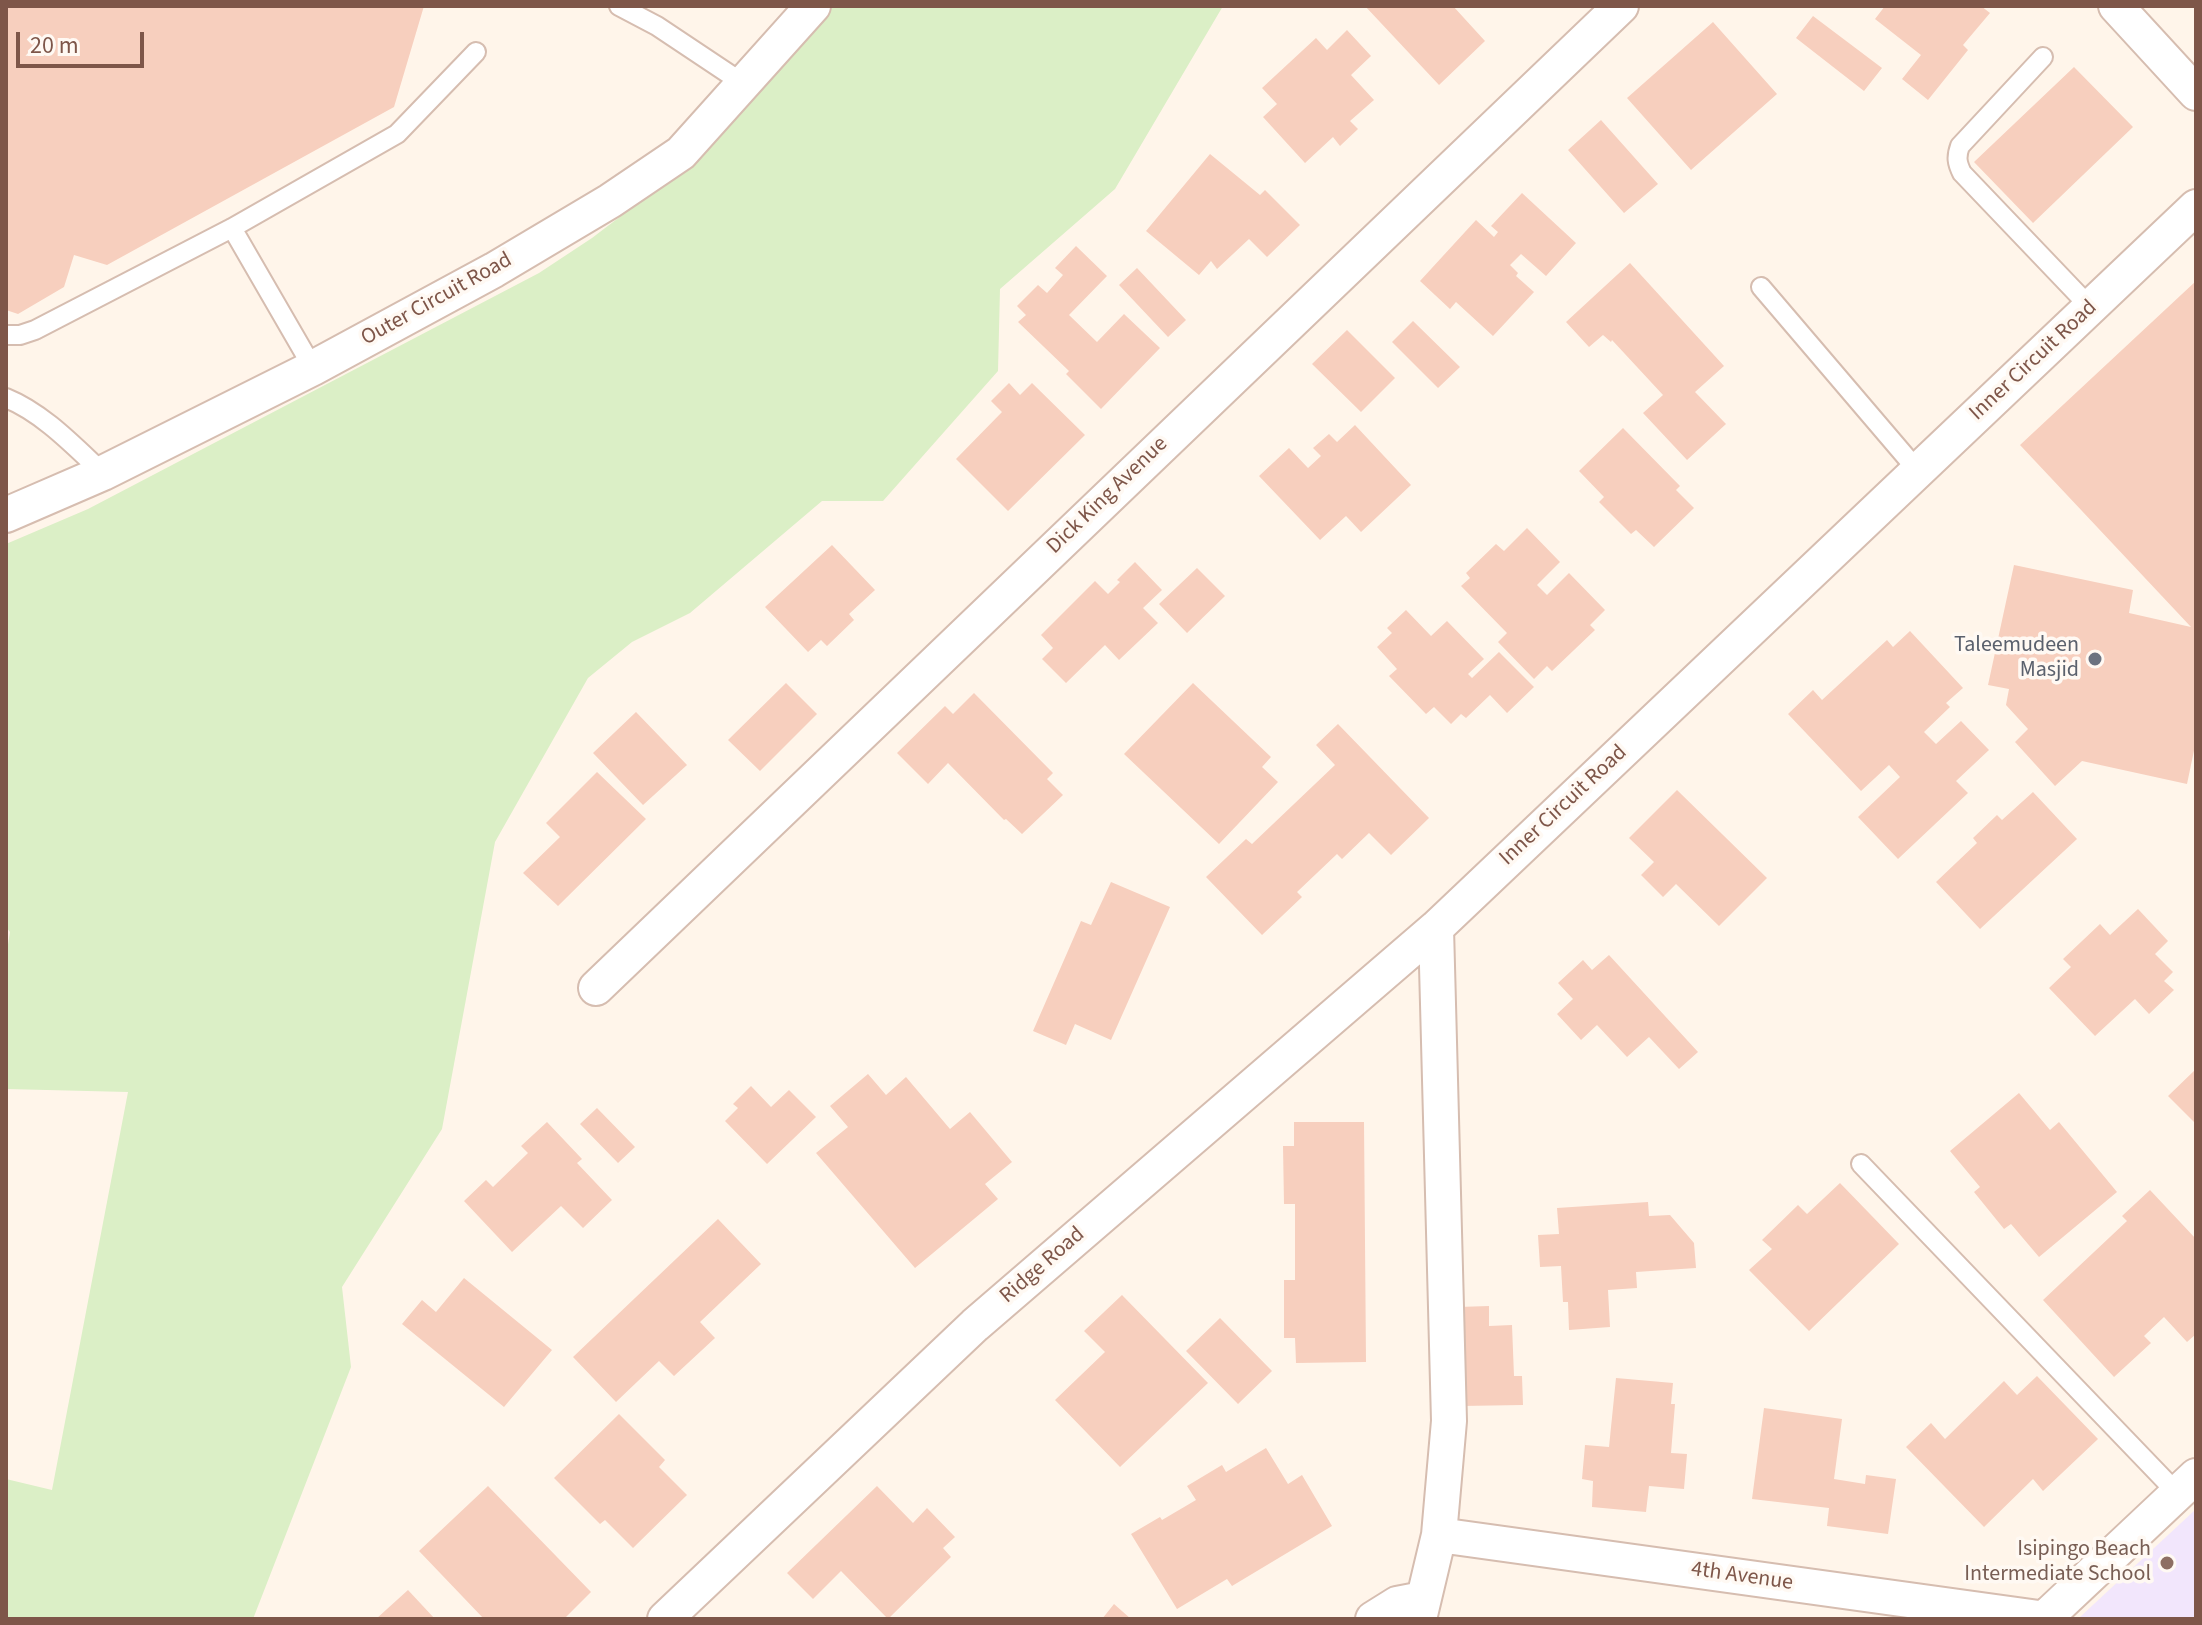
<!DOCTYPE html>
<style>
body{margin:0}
#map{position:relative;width:2202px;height:1625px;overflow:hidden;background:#fff5ea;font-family:"Source Sans 3",sans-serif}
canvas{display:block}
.frame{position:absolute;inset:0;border:8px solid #7e5649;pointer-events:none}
.scale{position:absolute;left:16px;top:32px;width:128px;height:36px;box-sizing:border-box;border:4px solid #7e5649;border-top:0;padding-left:10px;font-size:24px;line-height:28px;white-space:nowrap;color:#7e5649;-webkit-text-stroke:6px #fff9f3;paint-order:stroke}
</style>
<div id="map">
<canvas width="2202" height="1625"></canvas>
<div class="frame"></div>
<div class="scale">20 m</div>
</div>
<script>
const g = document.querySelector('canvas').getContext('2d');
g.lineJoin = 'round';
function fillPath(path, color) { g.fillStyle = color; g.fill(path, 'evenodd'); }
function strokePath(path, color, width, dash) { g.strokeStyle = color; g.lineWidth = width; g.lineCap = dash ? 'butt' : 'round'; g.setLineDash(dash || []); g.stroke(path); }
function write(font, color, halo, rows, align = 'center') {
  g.font = font + ' "Source Sans 3",sans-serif'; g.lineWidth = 7; g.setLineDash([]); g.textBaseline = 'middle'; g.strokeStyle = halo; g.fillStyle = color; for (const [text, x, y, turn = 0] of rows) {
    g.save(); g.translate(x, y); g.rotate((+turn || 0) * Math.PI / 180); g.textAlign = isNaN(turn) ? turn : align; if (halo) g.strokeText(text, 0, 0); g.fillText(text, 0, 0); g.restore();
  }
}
fillPath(new Path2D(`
 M2196,1509v110h-114l-2,-2z`), '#f2e6fc');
fillPath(new Path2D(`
 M822,6h401l-108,183 -115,100 -2,82 -115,130h-61l-132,112 -58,29 -44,36 -93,164 -53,287 -100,158 9,80 -98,252h-247v-140l46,11 76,-398 -122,-3v-132l4,-25 -4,-5v-383l82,-35 451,-236 53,-35 50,-38 48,-42z`), '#dbefc6');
fillPath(new Path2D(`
 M6,6h418l-30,101 -287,158 -33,-10 -10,32 -46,27 -12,-4z
 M1365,6h88l32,35 -46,44z
 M1885,6h96l9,7 -27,32 5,5 -40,50 -26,-21 19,-24 -46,-36z
 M1813,16l69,52 -18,23 -68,-53z
 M1713,22l64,72 -86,76 -64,-72z
 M1347,30l24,26 -20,19 23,25 -24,21 8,8 -18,17 -7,-9 -28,26 -42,-46 14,-13 -15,-16 54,-50 11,12z
 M2074,67l59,60 -100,96 -59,-61z
 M1601,120l57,64 -34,29 -56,-63z
 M1210,154l50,41 5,-5 35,35 -33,32 -18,-18 -32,30 -6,-8 -12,14 -53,-44z
 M1522,193l54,50 -30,33 -25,-22 -11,11 8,8 -2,3 18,16 -41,44 -37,-34 -6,7 -30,-28 56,-61 18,17 4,-5 -7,-6z
 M1076,246l31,30 -38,39 28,27 27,-28 36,34 -59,61 -35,-35 3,-3 -51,-49 8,-7 -9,-9 21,-21 9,8 16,-18 -8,-7z
 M1630,263l94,103 -29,26 31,32 -39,36 -44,-47 20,-18 -51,-55 -1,2 -8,-7 -14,12 -23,-25z
 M1137,268l49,52 -18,17 -49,-52z
 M2196,281v460l-9,43 -105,-23 -27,25 -40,-44 13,-13 -22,-24 3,-16 -21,-4 26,-120 119,25 -4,23 62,14 -171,-182z
 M1413,321l47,46 -22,21 -46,-46z
 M1347,330l48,48 -34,34 -49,-48z
 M1009,383l11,12 12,-12 53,52 -77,76 -52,-52 46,-47 -11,-11z
 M1355,425l56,60 -50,47 -15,-16 -26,24 -61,-64 30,-28 19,20 13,-12 -8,-8 16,-14 8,8z
 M1623,428l57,58 -4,4 18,18 -40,39 -18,-17 -5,4 -32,-32 5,-5 -25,-26z
 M1527,528l33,34 -23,23 10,10 22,-22 36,37 -15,15 5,5 -43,41 -5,-5 -13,13 -36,-37 9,-9 -46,-47 9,-8 -4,-5 30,-29 8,7z
 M832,545l43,45 -26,24 5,6 -27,26 -6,-6 -13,12 -43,-45z
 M1135,562l27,28 -19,18 15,15 -39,37 -14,-15 -39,38 -24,-24 11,-11 -12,-13 54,-54 13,13 12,-12 -3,-2z
 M1197,568l28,28 -38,37 -28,-29z
 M1406,610l25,26 16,-15 37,38 -16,15 4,4 27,-26 35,35 -27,26 -17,-18 -24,23 -5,-4 -10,10 -17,-17 -8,7 -37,-38 8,-7 -20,-22 15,-14 -5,-5z
 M1910,631l53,57 -17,15 4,4 -26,25 12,12 25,-23 28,29 -33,31 12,12 -70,66 -40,-42 42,-40 -11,-12 -28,26 -73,-77 25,-24 9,10 65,-60 6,7z
 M786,683l31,31 -57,57 -32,-31z
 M1193,683l78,74 -9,10 16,15 -59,62 -95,-90z
 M974,693l79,80 -6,6 16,16 -41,39 -16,-15 -2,1 -56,-57 -20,21 -31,-31 48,-47 8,8z
 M636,712l51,53 -44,40 -50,-52z
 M1338,724l91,94 -38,37 -22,-22 -27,26 -5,-5 -40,38 5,5 -40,38 -56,-58 40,-38 6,5 83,-79 -19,-20z
 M597,772l49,47 -88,87 -35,-33 37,-36 -14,-14z
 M1677,790l90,88 -48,48 -43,-42 -13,13 -22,-22 13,-13 -25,-24z
 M2033,792l44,47 -97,90 -44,-47 41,-39 -4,-5 24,-23 5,5z
 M1111,882l59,25 -59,133 -36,-16 -9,21 -33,-14 48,-110 10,4z
 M2138,909l30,32 -13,13 18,18 -9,9 10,9 -25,24 -14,-15 -40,37 -46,-48 22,-21 -8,-8 37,-35 10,11z
 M1609,955l89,97 -19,17 -30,-32 -22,20 -30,-32 -16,15 -24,-26 16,-15 -15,-16 25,-23 9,10z
 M2196,1069v55l-28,-28z
 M868,1074l18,21 20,-18 44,52 20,-17 42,50 -27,22 13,15 -83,69 -99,-115 32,-26 -18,-21z
 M751,1086l20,21 18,-17 27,27 -49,47 -42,-43 13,-13 -5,-4z
 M2019,1093l31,37 9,-8 58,70 -78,65 -28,-33 -7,5 -30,-37 6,-5 -30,-36z
 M597,1108l38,39 -17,16 -38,-39z
 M547,1122l35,37 -5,4 35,37 -29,28 -22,-22 -49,46 -48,-51 22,-21 7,7 35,-34 -7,-7z
 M1294,1122h70l2,240 -70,1 -1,-25h-11v-58h11v-76h-11l-1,-58h11z
 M1840,1183l59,61 -90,87 -60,-61 23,-21 -10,-9 36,-35 9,9z
 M2150,1190l46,49v95l-9,8 -23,-25 -20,19 7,7 -37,34 -71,-77 84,-79 -5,-5z
 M1648,1202l1,14 21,-1 24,28 2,25 -60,4 1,16 -29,2 2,37 -41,3 -1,-28h-5l-2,-36 -21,1 -2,-32 21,-1 -2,-26z
 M718,1219l43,45 -61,58 15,16 -41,38 -15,-15 -43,41 -43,-45z
 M464,1278l88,72 -48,57 -102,-83 20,-24 14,12z
 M1122,1295l86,88 -88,84 -65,-67 50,-48 -21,-21z
 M1489,1306v20l23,-1 2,51h8l1,29 -62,1 -3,-99z
 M1220,1318l52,53 -34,33 -52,-53z
 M2037,1376l61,63 -55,52 -10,-12 -49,48 -78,-80 25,-24 14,16 59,-58 13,14z
 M1616,1378l57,5 -2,21h4l-4,49 16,1 -3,35 -35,-3 -3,26 -54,-5 1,-26 -11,-2 3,-34 24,2z
 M1764,1408l78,11 -8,60 31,5 1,-9 30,4 -8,55 -61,-8 2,-18 -77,-9z
 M619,1414l46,46 -6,7 28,28 -54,53 -28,-28 -5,4 -46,-46z
 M1266,1448l22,36 14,-9 30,51 -100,60 -5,-7 -50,30 -46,-75 29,-17 2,3 34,-20 -9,-14 35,-21 4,7z
 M488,1486l103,106 -27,27h-80l-65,-68z
 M877,1486l36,37 14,-15 28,29 -12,11 8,9 -63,62 -47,-48 -28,28 -26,-26z
 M408,1590l27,29h-59z
 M1114,1604l17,15h-29z`), '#f7cfbe');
const lane = new Path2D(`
 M619,6l38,20 87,58
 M2043,57l-83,89c-4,11 -3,17 2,27l128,134
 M232,228l81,140
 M1761,287l157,184
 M6,335h14l15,-5 197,-102 165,-94 79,-82
 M6,398c37,15 68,48 97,75
 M1861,1164l317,330`);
const street = new Path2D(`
 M2116,6l80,87
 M6,515l97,-42 210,-105 181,-98 116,-69 71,-48 132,-147
 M596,988l1025,-982
 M1439,1535l607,84
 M665,1619l310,-294 461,-397 760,-721
 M1373,1619l24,-15 26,-5
 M1419,1619l20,-84 10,-114 -13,-493
 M2044,1619l152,-143`);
strokePath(lane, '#d6bdb0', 22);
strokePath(street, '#d6bdb0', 38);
strokePath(lane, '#fff', 18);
strokePath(street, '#fff', 34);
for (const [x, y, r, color] of [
 [2095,659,8,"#6b7280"],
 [2167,1563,8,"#8d6e63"]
]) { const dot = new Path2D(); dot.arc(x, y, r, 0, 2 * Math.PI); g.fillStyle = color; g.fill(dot); strokePath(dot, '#fff9f3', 3); }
write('22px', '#7e5649', '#fff9f3', [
 ["Outer Circuit Road",437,300,-29],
 ["Inner Circuit Road",2034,361,-43],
 ["Dick King Avenue",1108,496,-44],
 ["Inner Circuit Road",1564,806,-43],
 ["Ridge Road",1043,1266,-41],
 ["4th Avenue",1742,1577,8]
]);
write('22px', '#5b616d', '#fff9f3', [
 ["Taleemudeen",2079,646],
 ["Masjid",2079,671]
], 'right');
write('22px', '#785e54', '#fff9f3', [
 ["Isipingo Beach",2151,1550],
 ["Intermediate School",2151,1575]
], 'right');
</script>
